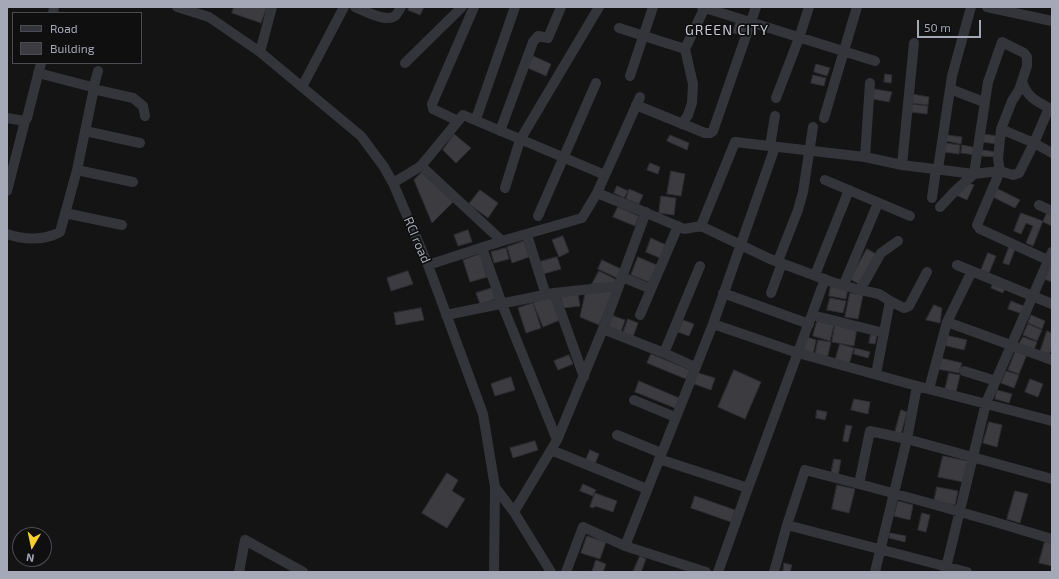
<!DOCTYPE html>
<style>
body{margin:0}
#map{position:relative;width:1059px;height:579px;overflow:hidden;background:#141415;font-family:"Exo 2",sans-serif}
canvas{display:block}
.frame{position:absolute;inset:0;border:8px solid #a5a8b6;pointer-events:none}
.legend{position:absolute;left:12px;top:12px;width:130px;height:52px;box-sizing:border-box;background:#0f0f10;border:1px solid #4b4c52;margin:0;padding:5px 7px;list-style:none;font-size:12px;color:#a5a8b6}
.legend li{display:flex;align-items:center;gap:8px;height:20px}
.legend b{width:20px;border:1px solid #4b4c52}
.north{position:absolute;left:12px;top:527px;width:40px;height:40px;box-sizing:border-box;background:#0f0f10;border:1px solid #4b4c52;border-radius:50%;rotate:189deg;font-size:11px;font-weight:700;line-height:16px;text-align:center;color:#a5a8b6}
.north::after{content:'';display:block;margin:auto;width:14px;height:18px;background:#facf27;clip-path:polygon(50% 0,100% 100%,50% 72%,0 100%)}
.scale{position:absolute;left:917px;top:20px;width:64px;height:18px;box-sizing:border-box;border:2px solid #a5a8b6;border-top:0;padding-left:5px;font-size:12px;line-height:14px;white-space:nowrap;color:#a5a8b6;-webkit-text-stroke:3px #0f0f10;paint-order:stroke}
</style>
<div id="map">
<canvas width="1059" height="579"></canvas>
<div class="frame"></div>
<ul class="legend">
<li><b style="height:5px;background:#34353b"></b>Road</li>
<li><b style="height:11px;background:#3b3b40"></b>Building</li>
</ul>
<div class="north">N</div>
<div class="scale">50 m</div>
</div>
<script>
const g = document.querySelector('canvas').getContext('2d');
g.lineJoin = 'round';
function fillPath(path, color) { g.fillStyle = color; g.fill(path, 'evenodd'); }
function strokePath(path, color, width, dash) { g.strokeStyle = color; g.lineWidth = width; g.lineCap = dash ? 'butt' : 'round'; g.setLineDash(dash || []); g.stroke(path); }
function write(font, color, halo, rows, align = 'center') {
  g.font = font + ' "Exo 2",sans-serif'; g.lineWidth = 3.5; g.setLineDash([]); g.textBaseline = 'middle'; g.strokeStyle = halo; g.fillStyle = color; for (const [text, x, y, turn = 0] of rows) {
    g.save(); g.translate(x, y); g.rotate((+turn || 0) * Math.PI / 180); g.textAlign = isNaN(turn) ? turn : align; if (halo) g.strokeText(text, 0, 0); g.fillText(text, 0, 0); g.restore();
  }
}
const building = new Path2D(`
 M234,7h33l-6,16 -29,-10z
 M409,7h15l-4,8 -12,-5z
 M736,22l10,3 -3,10 -10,-2z
 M533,56l18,8 -5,12 -18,-8z
 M816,64l14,4 -3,8 -13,-4z
 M885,74l7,1 -1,8 -7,-1z
 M813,75l13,3 -2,8 -13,-3z
 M874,89l18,3 -3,10 -16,-3z
 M912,94l17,3 -1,8 -18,-2z
 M911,104l17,2 -1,8 -17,-2z
 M454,134l17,14 -15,15 -13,-13z
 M983,134l15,2 -1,8 -15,-2z
 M670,135l19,8 -2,7 -20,-9z
 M947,135l15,2 -1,7 -15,-3z
 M945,143l15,2 -1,9 -15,-2z
 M962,145l15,3 -1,7 -15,-2z
 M982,150l15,2v5l-15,-1z
 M650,163l10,4 -2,7 -11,-4z
 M423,171l32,29 -23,23 -18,-43z
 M671,171l14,3 -4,22 -14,-2z
 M968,183l6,2 -7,15 -11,-5z
 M617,186l11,5 -4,7 -10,-5z
 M629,189l14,6 -4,9 -13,-5z
 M998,189l22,11 -5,8 -22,-11z
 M480,190l18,13 -10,15 -19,-14z
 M661,196l15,2 -2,17 -15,-2z
 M618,207l21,9 -4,10 -22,-9z
 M1021,213l22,8 -10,25 -7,-3 7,-17 -7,-3 -5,11 -7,-3z
 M1047,213l5,2v11l-9,-4z
 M468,230l4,12 -14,4 -4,-11z
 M563,236l6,16 -10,5 -7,-17z
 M651,238l15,7 -6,13 -14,-6z
 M524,241l5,16 -17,6 -5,-16z
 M1009,247l6,2 -6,16 -6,-2z
 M506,248l3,11 -15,4 -3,-11z
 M867,249l9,5 -17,30 -9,-5z
 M988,253l8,3 -7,17 -8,-3z
 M480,254l7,23 -17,5 -7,-22z
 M557,257l4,12 -18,5 -4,-12z
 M638,257l21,9 -8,17 -20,-8z
 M602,260l19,9 -4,9 -19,-9z
 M1049,267l3,1v14l-8,-3z
 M408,271l5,13 -22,7 -4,-13z
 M599,271l18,9 -4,3 -21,1z
 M993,284l12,4 -2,5 -12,-5z
 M831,285l17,3 -2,11 -17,-3z
 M492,288l4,11 -16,5 -4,-11z
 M613,291l-14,34 -19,-8 5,-23z
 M850,293l13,2 -5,24 -13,-2z
 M578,294l2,12 -17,2 -2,-11z
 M550,296l10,24 -17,7 -10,-24z
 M830,298l16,3 -3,12 -16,-3z
 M1011,301l15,6 -3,7 -15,-5z
 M533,303l8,25 -15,5 -8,-25z
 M934,305l8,3 -2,15 -14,-3z
 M421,308l3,12 -28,5 -2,-12z
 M611,315l14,5 -4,12 -15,-5z
 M1031,315l14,6 -3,8 -14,-6z
 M628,319l10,4 -5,14 -10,-4z
 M683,320l11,4 -5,12 -11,-4z
 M817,321l17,4 -4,16 -17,-5z
 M835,324l22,4 -3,18 -22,-4z
 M1028,324l14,6 -5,11 -14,-6z
 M1047,331l5,2v15l-3,7 -9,-3z
 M871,334l6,1 -2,9 -6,-1z
 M945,335l22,5 -3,10 -21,-5z
 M807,337l9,3 -3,15 -10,-2z
 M1023,337l14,5 -3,8 -15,-6z
 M818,340l13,2 -4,17 -12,-3z
 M840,344l14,4 -5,16 -14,-3z
 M855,348l15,4 -2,6 -14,-4z
 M1016,350l11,4 -8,20 -11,-4z
 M651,354l39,16 -4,9 -39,-16z
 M569,355l4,9 -15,6 -4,-9z
 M940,358l22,5 -3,10 -22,-4z
 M734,370l27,12 -16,37 -27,-12z
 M1006,371l13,4 -5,13 -13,-5z
 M698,373l17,5 -4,12 -17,-6z
 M949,373l11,2 -4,17 -11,-2z
 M511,377l4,13 -20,6 -4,-12z
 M1030,379l13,5 -5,13 -13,-5z
 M639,381l40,17 -4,10 -40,-16z
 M997,390l15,4 -3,9 -14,-4z
 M854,399l16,3 -2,12 -17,-4z
 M817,410l10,2 -2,8 -9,-2z
 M901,410l6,2 -6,22 -6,-2z
 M989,422l13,3 -5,22 -14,-4z
 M846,425l6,1 -4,16 -5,-1z
 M535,441l3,9 -25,8 -3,-10z
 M590,450l9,4 -5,12 -9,-4z
 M943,456l25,5 -5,21 -25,-5z
 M834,459l7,1 -3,16 -7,-2z
 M447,473l11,7 -6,11 13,8 -18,29 -25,-15z
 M583,484l13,6 -3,6 -13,-5z
 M837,485l18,4 -6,24 -17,-4z
 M937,487l21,4 -3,14 -21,-4z
 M1015,491l13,3 -8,29 -13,-4z
 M595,493l22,8 -4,11 -18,-6 -1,2 -4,-1z
 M695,496l40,14 -4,12 -40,-14z
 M898,501l15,4 -3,15 -16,-4z
 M922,513l8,2 -4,17 -8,-2z
 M890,533l16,3 -1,6 -16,-4z
 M587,536l19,6 -6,17 -19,-6z
 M1045,541l7,2v23l-13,-3z
 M640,556l6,3 -5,13h-8z
 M596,560l10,4 -3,8h-11z
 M784,563l8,2 -2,7h-7z`);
fillPath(building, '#3b3b40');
strokePath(building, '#2e2d32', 1);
strokePath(new Path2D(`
 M177,7l32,10 51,35 101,84 23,31 9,16 35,82 55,149 12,73 -1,85
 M355,7c10,4 33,17 41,8 2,-2 3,-5 5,-8
 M702,7l173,54
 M987,7l65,14
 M53,13l1,-6
 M619,28l66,21
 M260,52l12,-45
 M405,63l57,-56
 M98,71l-5,18 40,9 10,8 2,10
 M630,76l23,-69
 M302,87l42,-80
 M950,89l34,13
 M776,98l23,-60 10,-31
 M636,105l69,28h5l3,-2 43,-124
 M7,118l18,3 2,-3 14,-55
 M824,118l33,-111
 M476,119l39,-112
 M458,121l-25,-12 -1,-5 42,-97
 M682,124l6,-9 4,-12 1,-19 -8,-35 20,-42
 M1001,129l33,14 18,10
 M85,131l55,12
 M500,131l33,-89 5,-6 10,2 13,-31
 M770,146l5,-30
 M865,157l5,-74
 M902,165l12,-122
 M938,169l14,-93 19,-69
 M77,170l56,12
 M825,180l85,36
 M393,183l28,-17
 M505,188l15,-48 79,-133
 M7,191l18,-70
 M597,193l45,18 42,18 17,-3 69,33 62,23 24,7 23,5 11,7
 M932,198l4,-29
 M1039,205l13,6
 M940,207l16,-17 18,-16 14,-92 14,-40 22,11 3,4v9l-5,15
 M65,213l57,12
 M538,216l58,-133
 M701,226l34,-84 130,15 37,8 72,9 26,-3 13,4 6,-2 15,-30 15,-35c-13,-7 -23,-12 -27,-27l-3,9 -7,11 -11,28 -3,30 2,12 -23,54 3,4 72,33
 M7,234c18,6 36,7 53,-2l17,-62 16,-77v-4l-1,-2 -54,-14
 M527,235l19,60
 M502,241l80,-23 15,-25 43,-96
 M482,248l20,56 55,136
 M778,261l20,-51 5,-18 10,-65
 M428,265l74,-24 -81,-75 42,-51 142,60
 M957,265l95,39
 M815,275l34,-85
 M622,277l29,12
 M844,284l34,-81
 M860,290l21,-37 17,-12
 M554,293l30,84
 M723,293l86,31
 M771,293l11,-30
 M446,315l108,-22 65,-7
 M640,315l38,-89
 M812,315l72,18
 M947,322l105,38
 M713,324l85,29 119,33 135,35
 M603,329l61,24 31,14
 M664,353l36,-87
 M964,371l32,10
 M876,374l14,-73 14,7 5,-2 18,-34
 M929,389l18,-67 25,-51
 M634,400l41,17
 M617,435l44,18
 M551,450l96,39
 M659,459l89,29 77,-209
 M859,484l11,-53 37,8 145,40
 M495,487l19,25 37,60
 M514,512l43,-72 46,-111 43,-117
 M787,525l180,47
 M625,546l88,-222 62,-177
 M239,572l6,-32 58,32
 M566,572l17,-45 42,19 81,26
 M718,572l30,-84
 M774,572l13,-47 18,-55c83,21 165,44 247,69
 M875,572l32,-133 10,-53
 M945,572l41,-169 66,-151`), '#34353b', 10);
write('13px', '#a5a8b6', '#0f0f10', [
 ["RCI road",417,240,67]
]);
g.letterSpacing = '1px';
write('14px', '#c6c7d2', '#0f0f10', [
 ["GREEN CITY",727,30]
]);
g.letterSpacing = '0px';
</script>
